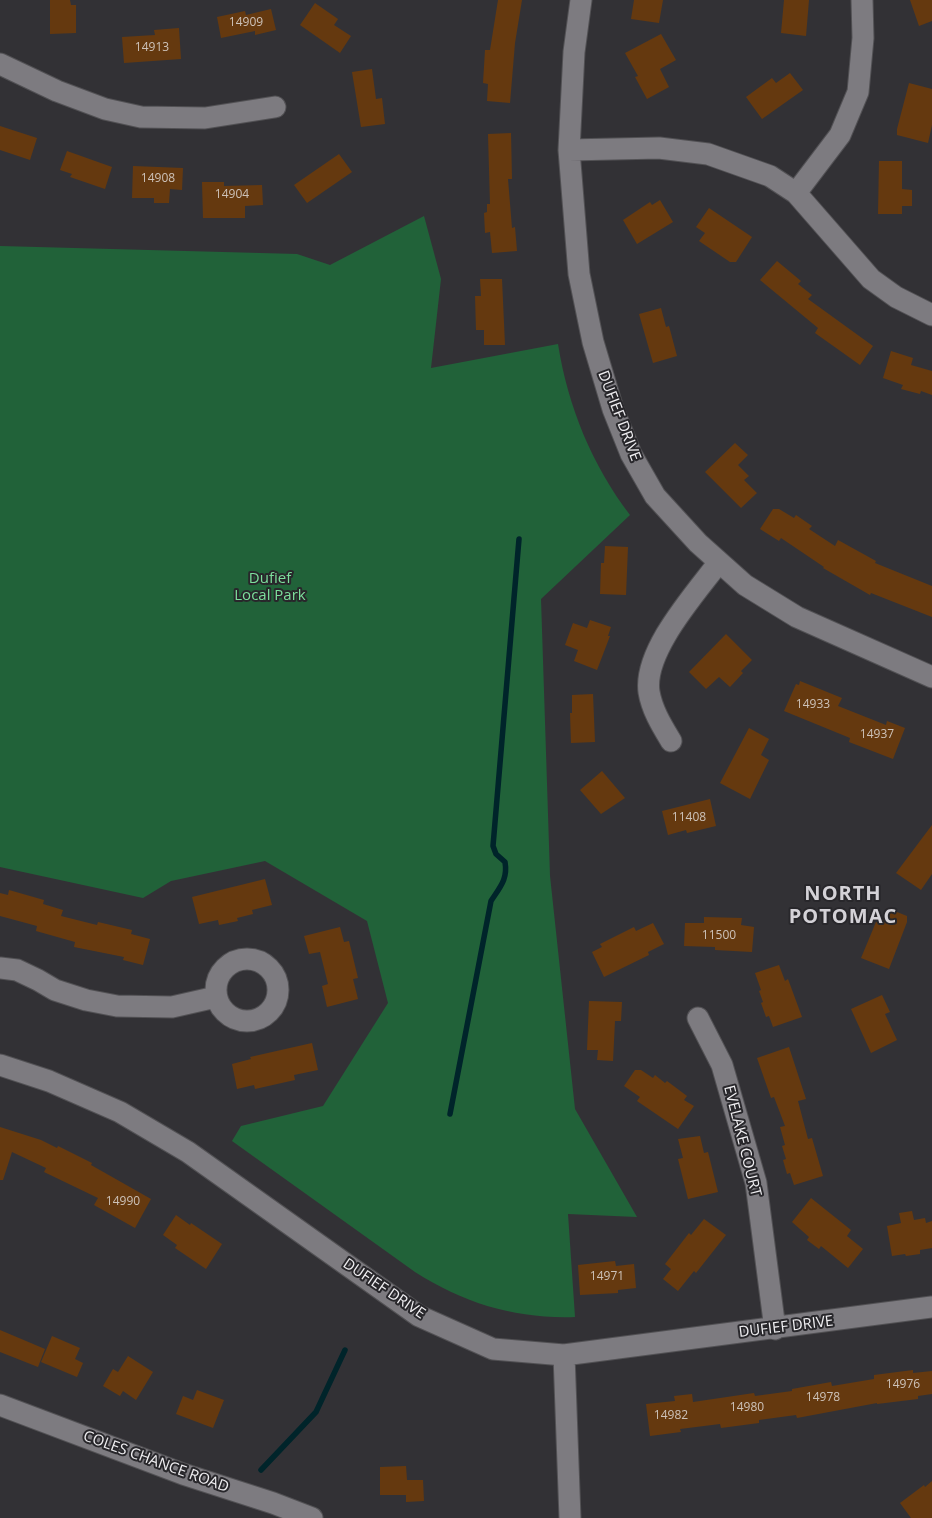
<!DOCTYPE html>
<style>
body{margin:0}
canvas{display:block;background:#323135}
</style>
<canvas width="932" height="1518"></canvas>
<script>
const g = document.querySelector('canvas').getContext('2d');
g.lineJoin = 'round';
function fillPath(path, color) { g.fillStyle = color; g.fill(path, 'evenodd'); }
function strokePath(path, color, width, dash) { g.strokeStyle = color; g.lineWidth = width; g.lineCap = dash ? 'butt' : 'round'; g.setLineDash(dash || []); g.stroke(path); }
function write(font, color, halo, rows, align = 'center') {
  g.font = font + ' "Open Sans",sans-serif'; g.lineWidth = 4; g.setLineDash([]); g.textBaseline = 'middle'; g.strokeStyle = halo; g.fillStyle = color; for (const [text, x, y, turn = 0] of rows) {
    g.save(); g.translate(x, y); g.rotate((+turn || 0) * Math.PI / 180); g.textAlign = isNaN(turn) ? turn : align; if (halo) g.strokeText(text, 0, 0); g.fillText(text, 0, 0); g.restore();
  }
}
fillPath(new Path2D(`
 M424,216l17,63 -10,89 127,-24c10,63 34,121 72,171l-89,84 9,277 25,233 62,108 -69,-3 7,103c-58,2 -110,-13 -160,-45l-183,-131 9,-15 82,-20 65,-103 -21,-82 -102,-60 -94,20 -28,17 -143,-31v-621l297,8 33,11z`), '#216239');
strokePath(new Path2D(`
 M450,1114l41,-213c9,-14 17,-22 14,-39l-9,-8 -3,-8 26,-307
 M261,1470l55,-58 29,-62`), '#00242a', 5.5);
fillPath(new Path2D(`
 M50,0h20l1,5h5v28l-26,1z
 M498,0h24l-7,43 -5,60 -23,-2 1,-17 -5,-1 2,-33h5z
 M634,0h29l-4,23 -28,-4z
 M784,0h25l-3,36 -25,-3z
 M910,0h22v21l-13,5z
 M315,3l23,16 -4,6 17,11 -11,17 -40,-28z
 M271,9l5,21 -21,5v-4l-34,7 -4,-21 28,-6 1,4z
 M179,28l2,31 -57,4 -2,-26 33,-2 -1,-5z
 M661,34l15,26 -16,9 9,18 -22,12 -12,-22 3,-1 -13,-23z
 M372,69l4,30 6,-1 3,26 -24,3 -9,-55z
 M790,73l13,17 -41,29 -16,-22 26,-19 4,5z
 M909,83l23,6v36l-4,18 -31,-8v-6z
 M0,126l37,12 -7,22 -30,-10z
 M511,133l1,46h-4l4,49 3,-1 2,24 -25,2 -2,-21 -5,1 -1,-20 3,-1v-8h3l-2,-70z
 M67,151l45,16 -7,22 -35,-12 2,-3 -12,-4z
 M339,154l13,18 -45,31 -13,-18z
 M879,161h23v28l10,1v16h-10v8h-24z
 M133,166l50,2 -1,22 -12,-1 -1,14h-15v-5h-22z
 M202,182h22v4l38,-1 1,20 -18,1v12h-42z
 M660,200l13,22 -36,22 -14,-24 27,-18 2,3z
 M709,208l43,29 -16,25h-6l-31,-21 6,-8 -9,-6z
 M777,261l24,20 -3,3 14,11 -4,4 65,47 -13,19 -45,-32 3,-5 -58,-48z
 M480,279h22l3,66h-21v-15h-8l-1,-34h6z
 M661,308l5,19 3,-1 8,30 -24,7 -14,-49z
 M891,351l22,7 -2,7 21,6v24l-11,-4 -1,3 -19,-5 2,-4 -20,-7z
 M735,443l13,12 -10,10 11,11 -5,4 13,13 -16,15 -36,-36z
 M773,509h6l15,9 2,-3 16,11 -3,3 26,17 3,-6 38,21 -1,2 57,23v31l-61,-24 -1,2 -47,-27 1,-1 -43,-29 -2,3 -19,-12z
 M605,546l23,1 -2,48 -26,-1 1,-31h3z
 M590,620l21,7 -3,9h2l-13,34 -23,-9 4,-11 -13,-5 8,-22 14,5z
 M726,634l26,26 -11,11 2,2 -13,14 -11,-10 -13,12 -17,-17z
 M800,681l42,17 -4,8 48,19 1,-4 18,7 -12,31 -44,-17 1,-4 -66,-27 12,-27 3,1z
 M593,694l2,48 -24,1 -1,-30h2v-18z
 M749,728l20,11 -8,16 8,5 -19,39 -30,-16z
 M602,771l23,27 -24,16 -21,-24z
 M710,799l6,27 -29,7 -1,-3 -18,5 -6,-24z
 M932,825v49l-11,16 -25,-17z
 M265,879l7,26 -20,5 1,4 -16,4 1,3 -19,4 -1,-5 -19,4 -7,-27z
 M9,890l35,10 -1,4 20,6 -2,6 36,9 1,-3 34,8 -1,4 19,5 -7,26 -20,-5 1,-3 -50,-10 1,-5 -39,-11 1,-5 -37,-10v-23l8,2z
 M887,908l20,8v6l-18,47 -28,-11 15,-36 4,1z
 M704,917l38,1 -1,7 13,2 -2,25 -37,-2v-3l-31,-1 1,-23h19z
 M653,923l11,21 -16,8 1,3 -45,22 -12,-25 10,-5 -2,-3 34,-17 2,4z
 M340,927l4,15 5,-1 9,37 -5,1 5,20 -31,8 -5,-21 6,-2 -8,-32 -11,2 -5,-18z
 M779,965l6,16 3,-2 14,38 -29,10 -4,-11 -3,1 -5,-14 2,-1 -4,-11 2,-1 -6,-17z
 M882,995l8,17 -5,2 12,26 -26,13 -20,-44z
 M589,1001l33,1 -1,19h-6l-2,40 -16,-1 1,-10h-11z
 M312,1043l6,27 -24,5 1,5 -40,9 -1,-4 -17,4 -5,-25 19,-5 -1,-2z
 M789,1047l17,52 -8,2 10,38 4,-1 11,38 -29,9 -4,-12 -3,1 -4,-14 3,-1 -4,-13 3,-1 -5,-18 5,-1 -11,-29 -3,1 -14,-40z
 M635,1070h6l12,8 2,-3 10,8 2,-2 20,15 -3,4 10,6 -16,23 -41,-28 3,-4 -16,-11z
 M0,1127l41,13 16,8 1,-2 34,17 -1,2 60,34 -16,29 -41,-23 4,-7 -54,-26 2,-4 -34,-16 -9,28h-3z
 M700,1136l4,17 4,-1 10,40 -30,7 -10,-40 5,-1 -5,-19z
 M811,1198l40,32 -4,6 16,13 -15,19 -27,-22 -2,3 -12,-9 2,-3 -17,-15z
 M912,1211l2,9 11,-2 1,5 6,-2v27l-12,2v4l-14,2 -1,-2 -13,2 -5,-30 14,-3 -2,-10z
 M176,1215l14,10 1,-2 31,21 -16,25 -31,-21 2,-3 -14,-10z
 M704,1219l22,16 -30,38 -2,-2 -16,20 -15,-12 8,-10 -6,-5 24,-31 2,2z
 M615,1261l1,5 18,-2 2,24 -18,2v3l-38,2 -2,-30z
 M0,1330l45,19 -7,18 -38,-15z
 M52,1336l28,12 -5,11 8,4 -6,14 -36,-15z
 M128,1356l25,16 -17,28 -13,-9 -3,5 -17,-10 10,-17 5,3z
 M913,1370v3l19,-2v23l-14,2v3l-41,5v-1l-80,15 -1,-3 -37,5v3l-38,5 -1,-4 -40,5 1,3 -31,4 -4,-32 29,-3 -1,-5 18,-2 1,8 61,-9 1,3 37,-5v-2l39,-7 1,4 42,-7v-4z
 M197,1390l27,10 -11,28 -37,-14 7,-18 10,4z
 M406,1466l1,14h16l1,21 -18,1v-7h-26v-28z
 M932,1481v37h-21l-11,-15 24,-18 1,2z`), '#65390f');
const minor = new Path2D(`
 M581,0l-7,52 -5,98 10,124 14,68 20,67 18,45 24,42 43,47 47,42 52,32 135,60
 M0,64l57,27 48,18 36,8 64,1 70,-11
 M569,150l90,-2 49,6 62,22 26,17 75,86 25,18 36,18
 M796,193l44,-58 18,-43 5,-54 -1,-38
 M671,741c-9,-15 -19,-31 -22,-49 -6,-41 47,-99 70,-130
 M216 990a31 31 0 1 1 62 0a31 31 0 1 1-62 0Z
 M0,968l17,2 21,10 17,10 31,10 31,6 55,1 44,-10
 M698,1018l24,47 34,118 19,146
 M0,1065l49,16 71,31 68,40 231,164 74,33 71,6 368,-48
 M564,1355l6,163
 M0,1405l183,69 90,29 39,15`);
strokePath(minor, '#525154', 23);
strokePath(minor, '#7d7b80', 21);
write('12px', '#cdc2b9', null, [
 ["14909",246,23],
 ["14913",152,48],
 ["14908",158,179],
 ["14904",232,195],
 ["14933",813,705],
 ["14937",877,735],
 ["11408",689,818],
 ["11500",719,936],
 ["14990",123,1202],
 ["14971",607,1277],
 ["14976",903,1385],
 ["14978",823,1398],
 ["14980",747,1408],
 ["14982",671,1416]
]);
write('15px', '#f0eff2', '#28272b', [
 ["DUFIEF DRIVE",619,416,69],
 ["EVELAKE COURT",742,1141,76],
 ["DUFIEF DRIVE",384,1289,34],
 ["DUFIEF DRIVE",786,1327,-7],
 ["COLES CHANCE ROAD",156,1462,20]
]);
write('15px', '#7ddf9c', '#28272b', [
 ["Dufief",270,579],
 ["Local Park",270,596]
]);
g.letterSpacing = '1px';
write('bold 20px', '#d4d2d7', '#28272b', [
 ["NORTH",843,894],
 ["POTOMAC",843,917]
]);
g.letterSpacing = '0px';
</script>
